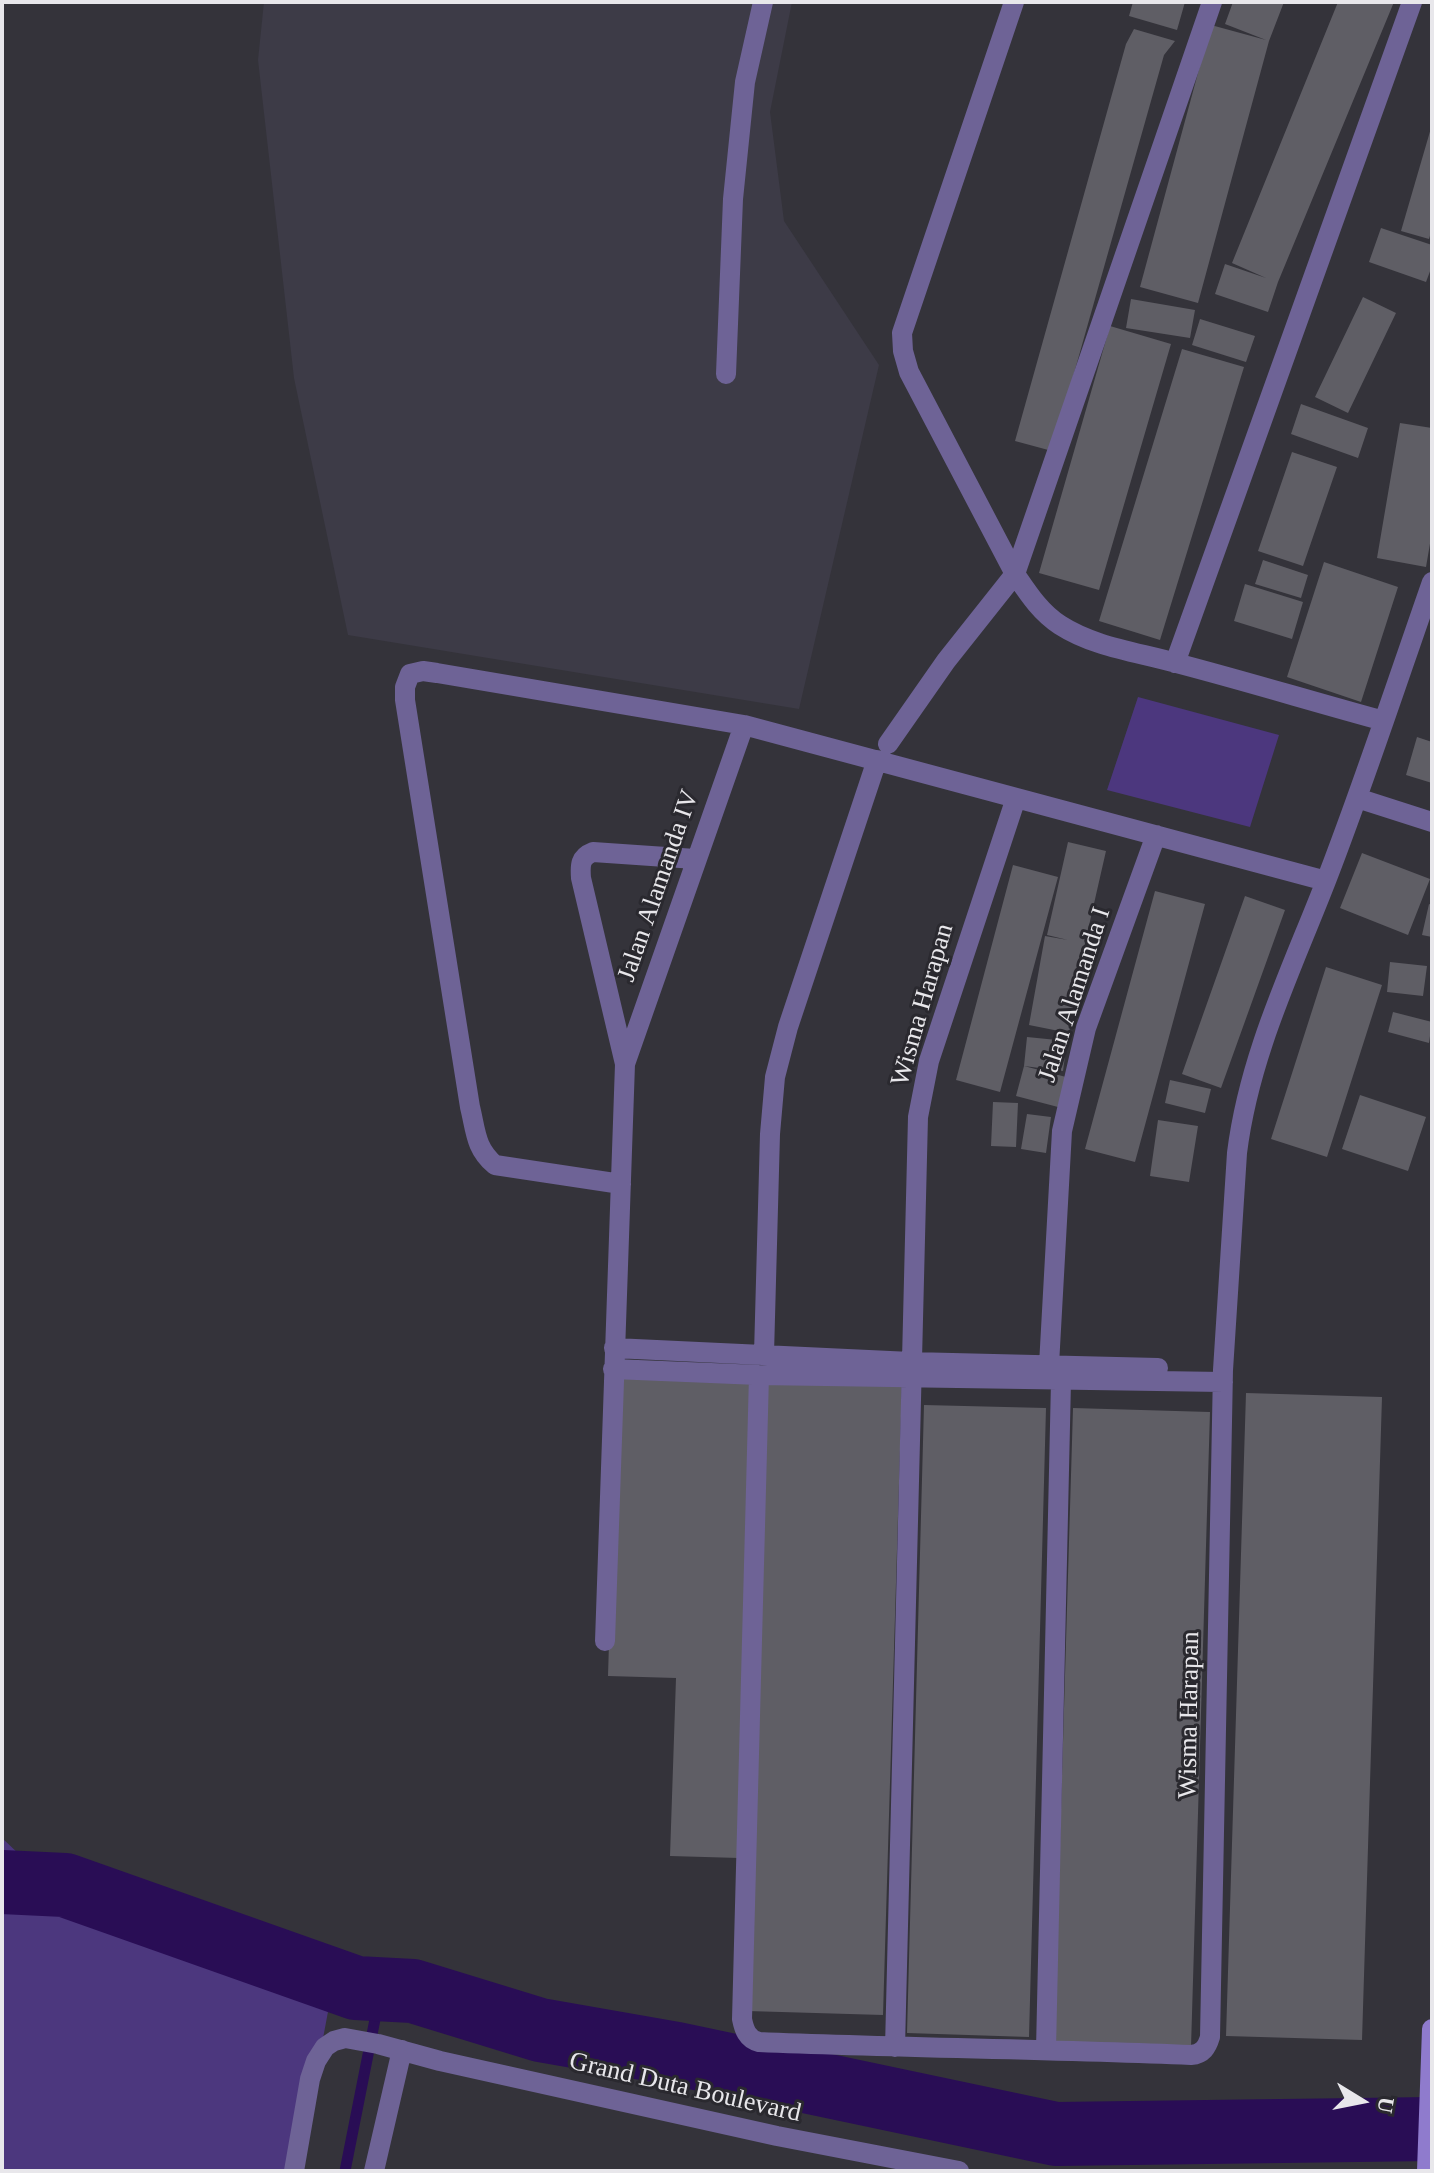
<!DOCTYPE html>
<style>
body{margin:0}
#map{position:relative;width:1434px;height:2173px;overflow:hidden;background:#34333a;font-family:"Times New Roman",serif}
canvas{display:block}
.frame{position:absolute;inset:0;border:4px solid #e8e7eb;pointer-events:none}
.north{position:absolute;left:1322px;top:2061px;width:80px;height:80px;-webkit-text-stroke:6px #2a292f;paint-order:stroke;rotate:100deg;font-size:22px;font-weight:700;line-height:32px;text-align:center;color:#e8e7eb}
.north::after{content:'';display:block;margin:auto;width:28px;height:36px;background:#e8e7eb;clip-path:polygon(50% 0,100% 100%,50% 72%,0 100%)}
</style>
<div id="map">
<canvas width="1434" height="2173"></canvas>
<div class="frame"></div>
<div class="north">U</div>
</div>
<script>
const g = document.querySelector('canvas').getContext('2d');
g.lineJoin = 'round';
function fillPath(path, color) { g.fillStyle = color; g.fill(path, 'evenodd'); }
function strokePath(path, color, width, dash) { g.strokeStyle = color; g.lineWidth = width; g.lineCap = dash ? 'butt' : 'round'; g.setLineDash(dash || []); g.stroke(path); }
function write(font, color, halo, rows, align = 'center') {
  g.font = font + ' "Times New Roman",serif'; g.lineWidth = 6; g.setLineDash([]); g.textBaseline = 'middle'; g.strokeStyle = halo; g.fillStyle = color; for (const [text, x, y, turn = 0] of rows) {
    g.save(); g.translate(x, y); g.rotate((+turn || 0) * Math.PI / 180); g.textAlign = isNaN(turn) ? turn : align; if (halo) g.strokeText(text, 0, 0); g.fillText(text, 0, 0); g.restore();
  }
}
fillPath(new Path2D(`
 M264,2h528l-22,110 14,109 95,144 -80,344 -451,-74 -54,-257 -36,-318z`), '#3d3b47');
fillPath(new Path2D(`
 M1138,697l141,38 -29,92 -143,-37z
 M2,1838l18,17 317,109 -39,207h-296z`), '#4c377e');
strokePath(new Path2D(`
 M345,2171l36,-182`), '#290d55', 11);
strokePath(new Path2D(`
 M2,1882l63,3 291,103 57,3 127,39 137,24 379,80 376,-5`), '#290d55', 64);
fillPath(new Path2D(`
 M1133,2h52l-8,28 -48,-14z
 M1233,2h51l-15,39 -71,262 -58,-16 71,-262 55,15 -41,-16z
 M1338,2h56l-116,280 -10,30 -53,-18 10,-30 41,14 -34,-15z
 M1134,29l41,12 -11,14 -112,396 -37,-10 111,-397z
 M1431,128l1,101 -3,10 -28,-8z
 M1381,228l51,17v21l-6,16 -57,-20z
 M1363,297l33,16 -48,100 -33,-16z
 M1131,299l64,11 -5,28 -64,-10z
 M1200,319l55,17 -9,26 -54,-17z
 M1110,326l61,18 -72,246 -60,-17z
 M1182,349l62,18 -84,273 -61,-19z
 M1301,404l67,24 -10,30 -67,-24z
 M1400,423l32,5v104l-6,35 -49,-9z
 M1292,452l45,15 -34,99 -45,-15z
 M1263,560l45,15 -7,23 -46,-14z
 M1324,562l74,25 -37,115 -74,-25z
 M1245,584l58,18 -11,37 -58,-18z
 M1417,737l15,5v41l-26,-8z
 M1068,842l38,9 -21,92 -16,90 -40,-8 16,-89 23,4 -21,-5z
 M1362,853l68,26 -22,56 -68,-27z
 M1013,865l45,12 -58,215 -44,-12z
 M1155,891l50,13 -70,258 -50,-13z
 M1245,896l40,14 -64,178 -39,-14z
 M1429,904l3,1v32l-10,-2z
 M1390,962l37,4 -4,30 -36,-4z
 M1326,967l56,18 -55,172 -56,-18z
 M1393,1012l39,10 -3,21 -41,-11z
 M1027,1037l40,4 -4,30 -39,-5 42,11 -8,30 -42,-11 8,-30z
 M1170,1080l41,9 -6,24 -40,-10z
 M1360,1095l66,22 -18,54 -66,-22z
 M993,1102l25,1 -2,44 -25,-1z
 M1027,1114l24,3 -5,36 -25,-4z
 M1158,1120l40,6 -9,56 -39,-6z
 M617,1377l137,4 -15,477 -69,-2 6,-178 -68,-2z
 M766,1379l136,4 -19,632 -136,-4z
 M1246,1393l136,4 -20,643 -136,-4z
 M924,1405l122,3 -17,629 -122,-4z
 M1073,1408l137,4 -19,635 -137,-4z`), '#5f5e65');
strokePath(new Path2D(`
 M726,374l7,-175 12,-117 18,-80`), '#6e6396', 20);
strokePath(new Path2D(`
 M1014,2l-112,331 1,18 6,21 106,202c13,19 25,38 45,51 34,22 77,27 116,38 69,18 138,39 208,58
 M1175,663l237,-661
 M888,744l58,-83 69,-87 197,-572
 M1357,798l75,24
 M625,1064l119,-339
 M621,1184l-126,-19c-20,-17 -19,-34 -25,-58l-65,-407v-13l5,-13 13,-3 14,2 307,52 582,156
 M614,1348l297,14 247,6
 M764,1354l6,-220 5,-57 13,-50 89,-267
 M1049,1365l13,-234 24,-103 70,-193
 M613,1369l146,6 464,7
 M759,1375l-17,644c2,10 5,20 17,23 144,6 288,7 432,13 12,-1 16,-8 19,-18l13,-667 14,-217c12,-97 54,-182 89,-272 38,-98 71,-199 106,-299
 M605,1641l20,-577 -44,-186c-1,-13 -1,-21 12,-26l102,7
 M895,2047l23,-930 11,-56 87,-263
 M1046,2049l15,-668`), '#6e6396', 20);
strokePath(new Path2D(`
 M294,2171l16,-92 6,-18 9,-14 9,-6 11,-3 33,6 62,17 337,75 182,35
 M374,2171l28,-121`), '#6e6396', 20);
strokePath(new Path2D(`
 M1427,2171l5,-142`), '#8f7bcd', 20);
write('26px', '#e8e7eb', '#2a292f', [
 ["Jalan Alamanda IV",659,886,-71],
 ["Jalan Alamanda I",1075,995,-72],
 ["Wisma Harapan",923,1005,-74],
 ["Wisma Harapan",1190,1715,-89],
 ["Grand Duta Boulevard",685,2088,13]
]);
</script>
